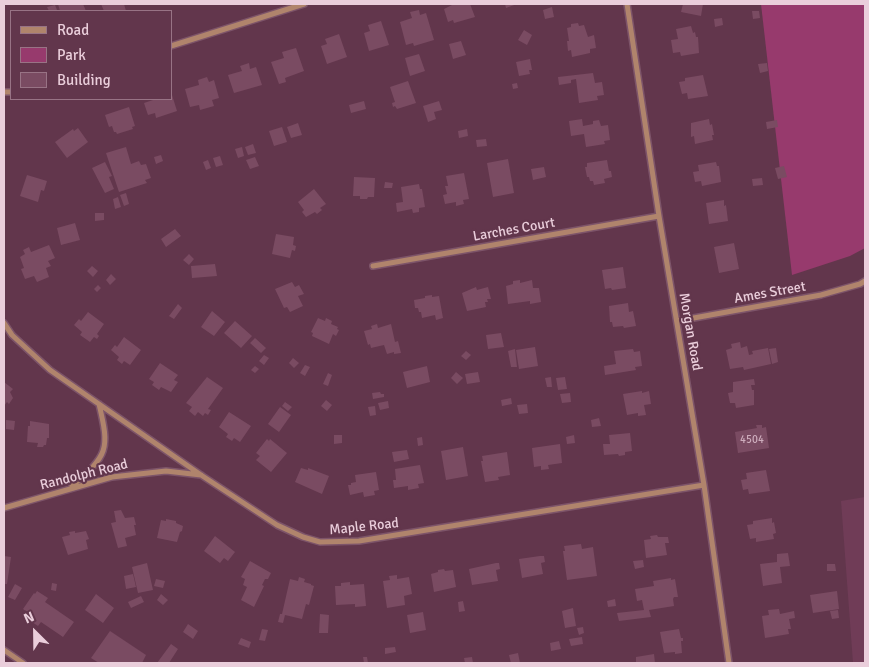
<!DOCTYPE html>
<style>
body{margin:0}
#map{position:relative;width:869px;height:667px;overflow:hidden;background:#62364c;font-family:Signika,sans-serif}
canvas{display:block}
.frame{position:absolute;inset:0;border:5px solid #eacedb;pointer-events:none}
.legend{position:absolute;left:10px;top:10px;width:162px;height:90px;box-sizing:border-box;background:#62364c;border:1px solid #987385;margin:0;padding:6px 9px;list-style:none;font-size:15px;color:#eacedb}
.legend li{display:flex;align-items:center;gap:10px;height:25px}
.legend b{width:25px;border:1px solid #987385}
.north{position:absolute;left:10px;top:607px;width:50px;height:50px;-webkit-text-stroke:4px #62364c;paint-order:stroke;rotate:337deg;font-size:14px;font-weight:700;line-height:20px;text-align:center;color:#eacedb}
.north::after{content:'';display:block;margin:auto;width:18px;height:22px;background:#eacedb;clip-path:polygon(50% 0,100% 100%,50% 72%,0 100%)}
</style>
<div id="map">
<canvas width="869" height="667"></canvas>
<div class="frame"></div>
<ul class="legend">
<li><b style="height:6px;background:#b0846c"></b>Road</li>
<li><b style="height:14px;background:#973a6d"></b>Park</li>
<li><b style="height:14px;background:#7a4b62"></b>Building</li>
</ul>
<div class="north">N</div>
</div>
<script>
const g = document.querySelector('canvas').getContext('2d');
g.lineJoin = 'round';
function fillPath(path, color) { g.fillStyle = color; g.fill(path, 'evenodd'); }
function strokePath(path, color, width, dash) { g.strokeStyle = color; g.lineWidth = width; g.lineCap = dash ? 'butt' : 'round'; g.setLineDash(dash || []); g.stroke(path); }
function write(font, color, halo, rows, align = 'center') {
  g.font = font + ' Signika,sans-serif'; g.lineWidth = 4.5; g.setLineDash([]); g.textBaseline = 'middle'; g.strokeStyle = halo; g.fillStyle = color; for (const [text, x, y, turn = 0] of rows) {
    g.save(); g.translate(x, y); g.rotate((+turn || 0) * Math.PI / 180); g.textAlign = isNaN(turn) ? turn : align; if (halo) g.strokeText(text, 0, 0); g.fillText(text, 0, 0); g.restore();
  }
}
fillPath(new Path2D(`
 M865,497v166h-12l-12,-162z`), '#703c57');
fillPath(new Path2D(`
 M761,4h104v244l-15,8 -58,19z`), '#973a6d');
fillPath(new Path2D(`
 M58,4h25l3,7h-16v-1l-10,1z
 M101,4h23l2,7h-22z
 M454,4h16l5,13 -21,6 -1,-3 -5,2 -4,-13z
 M505,4h12l-11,4z
 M683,4h20l-2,12 -20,-4z
 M55,5l2,5 -8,1 -2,-4z
 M552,7l2,10 -9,2 -2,-9z
 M419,10l1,5 6,-2 8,27 -20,6 -1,-3 -7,2 -6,-23 12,-4 -2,-6z
 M752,11h7l1,7 -7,1z
 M722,18l1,7 -8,2 -1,-8z
 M381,21l8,24 -20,6 -5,-18 6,-2 -2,-6z
 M578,23l1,3 5,-1 4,12 6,-2 2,13 -6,1v4l-18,4 -1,-7 -3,1 -1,-10h2l-2,-13 4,-1v-3z
 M691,26l2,7 2,-1 1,5h2l1,16 -18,3 -1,-4 -7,1 -2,-13 7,-1 -2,-10z
 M524,30l8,5 -5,10 -9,-5z
 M339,34l8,23 -20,7 -6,-18 6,-2 -2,-5z
 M461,41l5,14 -13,4 -4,-15z
 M296,48l8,23 -19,7 1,4 -7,2 -8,-22 13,-4 -2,-6z
 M419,54l6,17 -15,5 -5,-18z
 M530,59l2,11h-3l1,4 -11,2 -3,-14z
 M249,63l1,6 6,-2 6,18 -28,8 -6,-18 14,-4 -2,-5z
 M767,63l1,8 -8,2 -2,-9z
 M593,73l2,10 7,-1 2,13 -7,1 1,4 -19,3 -3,-24 -5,1v3l-12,2 -1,-8z
 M703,75l5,21 -20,3 -1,-6 -5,1 -3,-12 6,-1v-3z
 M207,77l2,5 5,-2 5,18 -7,2 2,6 -14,4 -1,-5 -9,2 -5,-18 14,-4 -1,-5z
 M408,81l8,22 -19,6 -2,-3 -2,1 -1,-4 3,-1 -5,-15z
 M517,83l1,5 -5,1 -1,-5z
 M172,95l5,16 -21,7 -1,-5 -7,2 -4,-12 12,-4h15z
 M364,101l2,8 -15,4 -2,-8z
 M439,101l3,9 -8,2 2,7 -8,3 -5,-16z
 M129,107l6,19 -3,1 1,2 -16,5 -1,-2h-2l-2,-6 -3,1 -4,-12z
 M582,119l1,7 10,-2v-3l6,-1 2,6 7,-1 2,15 -6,1 1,3 -19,3 -2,-13 -13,2 -2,-15z
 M709,119l1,6 2,-1 2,11h-2l1,5 -18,4 -1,-8 -3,1v-14z
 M777,120l1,7 -11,2 -1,-7z
 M298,123l4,12 -11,3 -4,-11z
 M282,127l5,15 -13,4 -5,-15z
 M78,128l10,14 -21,16 -12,-16 18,-13 1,2z
 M467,129l1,7 -9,2 -1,-7z
 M486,139l1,7 -10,1 -1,-7z
 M253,144l3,9 -8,2 -3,-8z
 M126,147l5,17 8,-3 2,4 5,-1 5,14 -6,2 2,3 -28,9 -13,-39z
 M242,147l2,9 -6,2 -3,-9z
 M161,155l2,6 -7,3 -2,-7z
 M220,156l3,9 -7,2 -3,-9z
 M255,157l4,9 -9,3 -4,-9z
 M508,159l6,34 -21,4 -6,-34z
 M208,160l3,8 -5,2 -3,-8z
 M607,160l2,11h2l1,6 -8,2 1,4 -11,2 -1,-4h-3l-1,-4h-2l-2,-10h2v-4z
 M105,162l7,14 -3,1 5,12 -9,4 -13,-25z
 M716,162l1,4h2l2,16 -19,4 -1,-5 -6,1 -2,-10 6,-1 -1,-6z
 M784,166l3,11 -9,2 -3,-11z
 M544,167l2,10 -13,3 -2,-11z
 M464,173l5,26 -6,1 1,4 -8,2v-4l-11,2 -2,-9 4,-1 -2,-8h3l-2,-10z
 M27,175l20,6 -3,10 -3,-1 -3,12 -18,-6z
 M354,177l21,1 -1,19h-6l-1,2h-7v-3h-7z
 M762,178l1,7 -10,1 -1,-7z
 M385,182l8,1 -1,5h-8z
 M419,184l1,5h2l3,18 -6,1v4l-6,1 -1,-4 -15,3 -1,-9 7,-1 -2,-15z
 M314,189l12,15 -6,4 2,2 -5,4 -2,-2 -9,5 -4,-5 2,-2 -6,-8z
 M126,193l3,11 -5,2 -4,-11z
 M118,197l3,10 -6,2 -2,-10z
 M724,200v6l2,-1 2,16 -19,3 -3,-21z
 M95,213h9v7l-9,1z
 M75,223l5,17 -19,5 -4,-17z
 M175,229l6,7 -15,11 -5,-8z
 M276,234l18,3 -1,8 3,1 -1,5 -3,-1 -2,8 -18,-4z
 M734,243l5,26 -20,4 -5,-26z
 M49,245l6,13 -7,3 3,5 -5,2 3,9 -12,5 -3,-6 -9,3 -4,-10 3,-1 -4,-11 5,-3 -2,-4 6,-3 2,5z
 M189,254l5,5 -5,6 -6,-5z
 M215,264l2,12 -25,2 -1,-12z
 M92,266l6,5 -5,6 -6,-6z
 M623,267l3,21 -14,2 -1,-2 -6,1 -3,-19z
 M111,274l5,5 -6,6 -4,-5z
 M520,280v3l12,-3 1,8h6l2,14 -11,2v-3l-22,3 -2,-18 7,-2v-3z
 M292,282l3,5 4,-2 5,9 -6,2 5,10 -13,6 -3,-5 -3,1 -9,-19z
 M98,285l3,3 -4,4 -3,-3z
 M476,287l1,3 11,-3 3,12h-4l1,3h-3l1,5 -19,4 -5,-18z
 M432,295v2l7,-1 4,22 -7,2 -1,-5 -13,3 -1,-6h-2l-1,-4h-3l-1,-8 11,-2v-2z
 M628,303l1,9 4,-1 3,15 -12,2 -1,-2 -10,1 -1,-5h-2l-1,-16z
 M178,304l4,4 -8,11 -5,-3z
 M212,311l13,11 -11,14 -13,-9z
 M88,312l16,12 -7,10 2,2 -2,3 -3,-2 -4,5 -10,-7 2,-3 -8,-7 5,-6 2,2z
 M318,318l7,3 1,-3 6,3 -1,3 7,3 -1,2 2,1 -3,6 -3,-2 -4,10 -17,-8 1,-3 -2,-1z
 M235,321l17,15 -11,12 -17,-15z
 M377,324l1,4 13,-4 4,18 3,-1 3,12 -7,1v-2l-7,2 -3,-9 -13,3 -1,-4 -2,1 -4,-14 8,-2 -1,-3z
 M501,333l3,14 -16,2 -2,-14z
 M124,337l17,13 -11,15 -6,-4 -2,3 -5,-4 2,-3 -8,-7 4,-5 2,2z
 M255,338l11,10 -5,5 -11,-10z
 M740,342l1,6 6,-2 2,9 4,-1 -1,-3 16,-3 3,16 -27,6 -1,-3 -13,2 -4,-19 6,-2 -1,-4z
 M535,347l3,19 -19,3 -3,-19z
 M776,348l2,14 -6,2 -3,-15z
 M515,349l2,18h-6l-3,-16z
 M633,349l1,3 6,-1 2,15 -7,1 1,3 -31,5 -1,-9 12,-2 -2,-13z
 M466,351l5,4 -5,5 -5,-4z
 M264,355l5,3 -5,7 -5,-4z
 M293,358l6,5 -5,5 -5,-5z
 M160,363l18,12 -4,5 4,2 -7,10 -10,-5 -2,3 -7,-5 2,-3 -5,-3z
 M305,365l5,2 -5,9 -5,-3z
 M255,366l4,3 -4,4 -4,-3z
 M427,366l3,16 -23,6 -4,-16z
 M456,372l7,6 -6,6 -6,-6z
 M478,372l2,10 -13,2 -2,-10z
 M328,373l4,2 -4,11 -5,-2z
 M207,377l16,11 -15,21 3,1 -3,5 -3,-2 -2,3 -5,-4 -3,4 -6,-5 3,-4 -6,-4z
 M551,377l1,10h-5l-2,-9z
 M565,377l2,12 -9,1 -2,-12z
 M754,379l1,6h-4l1,5h2v15l-18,3 -1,-5h-5l-2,-10 5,-1v-10z
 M4,382l9,7 -3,3 3,6 -4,6 -2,-2 -3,4z
 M642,391v2l7,-2 2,13 -7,1 2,10 -8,1v-3l-11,2 -4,-21z
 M380,392l1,2h3v3l-11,2 -1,-6z
 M570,393l1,9 -9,1 -2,-9z
 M511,398l1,6 -10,2 -1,-6z
 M326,400l6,5 -5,6 -6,-5z
 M388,401l1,7 -9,2 -2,-7z
 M285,402l7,5 -4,4 -6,-5z
 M527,404l1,9 -9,1 -2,-9z
 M375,406l1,9 -6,1 -2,-9z
 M280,407l11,8 -12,17 -11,-8z
 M229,412l22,14 -11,16 -6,-4 -2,3 -6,-4 2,-3 -9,-7z
 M599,418l2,8 -9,1 -1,-7z
 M6,420l9,1 -1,9 -8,-1z
 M30,421l19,3v14h-2l-1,7h-2l-1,2h-6l1,-4 -11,-1 1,-16h2z
 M756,425h6v3l4,-1 3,21 -31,5 -3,-21 22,-4z
 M630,433l2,18 -7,1v3l-6,1 -1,-2 -14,1 -1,-11h7l-1,-9z
 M334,435h8v8l-8,1z
 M574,435l1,8 -8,1 -1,-7z
 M422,437l1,8 -5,1 -1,-8z
 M267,439l2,2 1,-2 17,14 -16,19 -15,-12 4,-4 -4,-3z
 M560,444l2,19 -14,2 1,4 -8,1v-4l-7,1 -2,-19z
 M463,447l5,29 -22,4 -5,-29z
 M407,450l2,9 -15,3 -2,-10z
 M507,452l3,23 -12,2 1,3 -14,2 -4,-21h2l-1,-5z
 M420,465l4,18 -6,1 1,4 -11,2v-4l-14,2 -1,-8h3l-1,-11z
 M301,468l7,2v-2l21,8 -7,18 -27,-12z
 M766,470l4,21 -21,3 -1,-5 -5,1 -2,-10 6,-1 -1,-6z
 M376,472l3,18 -5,1 1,4 -11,2 -1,-5 -13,3 -2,-10h3v-2l5,-1 -1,-7z
 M121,510l4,8 9,-1 2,8h-2l2,10 -11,3 2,8 -9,2 -7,-25 5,-1 -2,-11z
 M772,518v5l2,-1 2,11 -3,1 1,5 -18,3v-4l-6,1 -3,-14 6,-1v-3z
 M166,519l10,2v2l7,3 -1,5 -2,1 -3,10 -20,-4 4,-18 5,1z
 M75,531v2l11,-2 3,8 -3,1 2,9 -20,6 -6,-18 8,-2 -1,-3z
 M657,535l1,2h10l1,6h-4l2,12 -21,3 -2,-18 7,-1 -1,-3z
 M215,536l20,16 -7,9 -4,-3 -4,5 -16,-12z
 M581,544l1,5 11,-2 4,29 -30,4 -4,-29h2l-1,-5z
 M788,553l2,13 -10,1 2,16 -19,3 -3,-22 17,-2v-8z
 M4,556l7,1 -4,27h-3z
 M540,556h4l1,6 -4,1 2,11 -21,4 -3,-19z
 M643,560l1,7 -9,2 -2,-8z
 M250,561l21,12 -3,6h-3l-3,6 2,1 -10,21 -13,-7 6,-13 -4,-2 2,-6 -4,-2z
 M147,563l6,27 -15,3 -6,-26z
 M496,563h3l1,6 -4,1 2,11 -26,4 -3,-16z
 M827,564h8l1,7h-9z
 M444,569l1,2 8,-1 3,17 -22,5 -3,-18 7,-2v-2z
 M133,574l3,13 -10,2 -2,-13z
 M397,575v4l12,-2 3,17 -8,2 1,9 -18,3 -4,-27 7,-1 -1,-4z
 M299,577l6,2 -1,3 7,2v1l3,1 -5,19 -3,-1 -4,15 -17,-4 -2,8 -5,-1 2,-8h2l8,-35 8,2z
 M671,578v2l4,-1 3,18h-4l-1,2 1,7 -25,4 2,7 -32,4 -2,-8 27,-3 -2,-10 -5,1 -2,-12 19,-3 -1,-5z
 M156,579l9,2 -2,7 -9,-2z
 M350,582v3l14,-1 2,22 -11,1v-3l-19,1 -1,-19h6v-3z
 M52,583l5,1 -1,7 -5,-1z
 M15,584l7,4 -7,12 -7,-3z
 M37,591l11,7 -3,4 29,20 -11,15 -22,-15 -3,4 -6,-4 3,-4 -12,-9 11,-16 1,1z
 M837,591l2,18 -26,4 -3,-18z
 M96,594l18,14 -11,15 -18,-13z
 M161,594l7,6 -5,5 -6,-5z
 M141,596l3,6 -13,6 -3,-6z
 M615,599l1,7 -8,1 -1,-6z
 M463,601l2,10 -6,1 -1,-10z
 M573,608l3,18 -11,2 -3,-17z
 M779,609l1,5 14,-3 1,7 -6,1 2,10h-3l1,5 -24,4 -3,-22 7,-1 -1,-5z
 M838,610l1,8 -7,1 -2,-8z
 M423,612l3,18 -16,3 -3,-18z
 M320,614l9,1 -1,18h-9z
 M188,624l10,7 -5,8 -10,-7z
 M583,627l1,6 -5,2 -2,-7z
 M262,629l6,1 -3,11 -6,-1z
 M679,629l2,9h2v3h-2l1,12 -7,1v-2l-11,1 -4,-21z
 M110,631l36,24 -4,8h-43l-8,-5z
 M582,637l1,7 -12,2 -2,-7z
 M241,638l10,4 -2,6 -11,-4z
 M559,641l2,8 -10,2 -1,-8z
 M171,644l7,5 -9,14h-12z
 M395,647l1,5 -11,2v-6z
 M518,653l2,10h-9l-2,-8z
 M654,654l1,9h-19v-6z
 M363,657h4l1,6h-4z
 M472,657l1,6h-8l-1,-5z`), '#7a4b62');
const street = new Path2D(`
 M627,4l32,212 45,269 25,178
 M171,46l133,-42
 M4,92h7
 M373,266l286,-50
 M677,321l144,-26 39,-11 5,-3
 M4,323l8,12 38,35 151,105 76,50 26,12 17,5 39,-1 345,-56
 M72,486c36,-31 38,-36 27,-82
 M4,508l108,-31 54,-6 35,4
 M4,650l19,13`);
strokePath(street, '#7d5469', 8);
strokePath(street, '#b0846c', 5);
write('11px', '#ceadbd', null, [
 ["4504",752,440]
]);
write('14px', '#eacedb', '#62364c', [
 ["Larches Court",514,230,-10],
 ["Ames Street",770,293,-10],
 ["Morgan Road",690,332,80],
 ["Randolph Road",84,475,-14],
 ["Maple Road",364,527,-6]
]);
</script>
